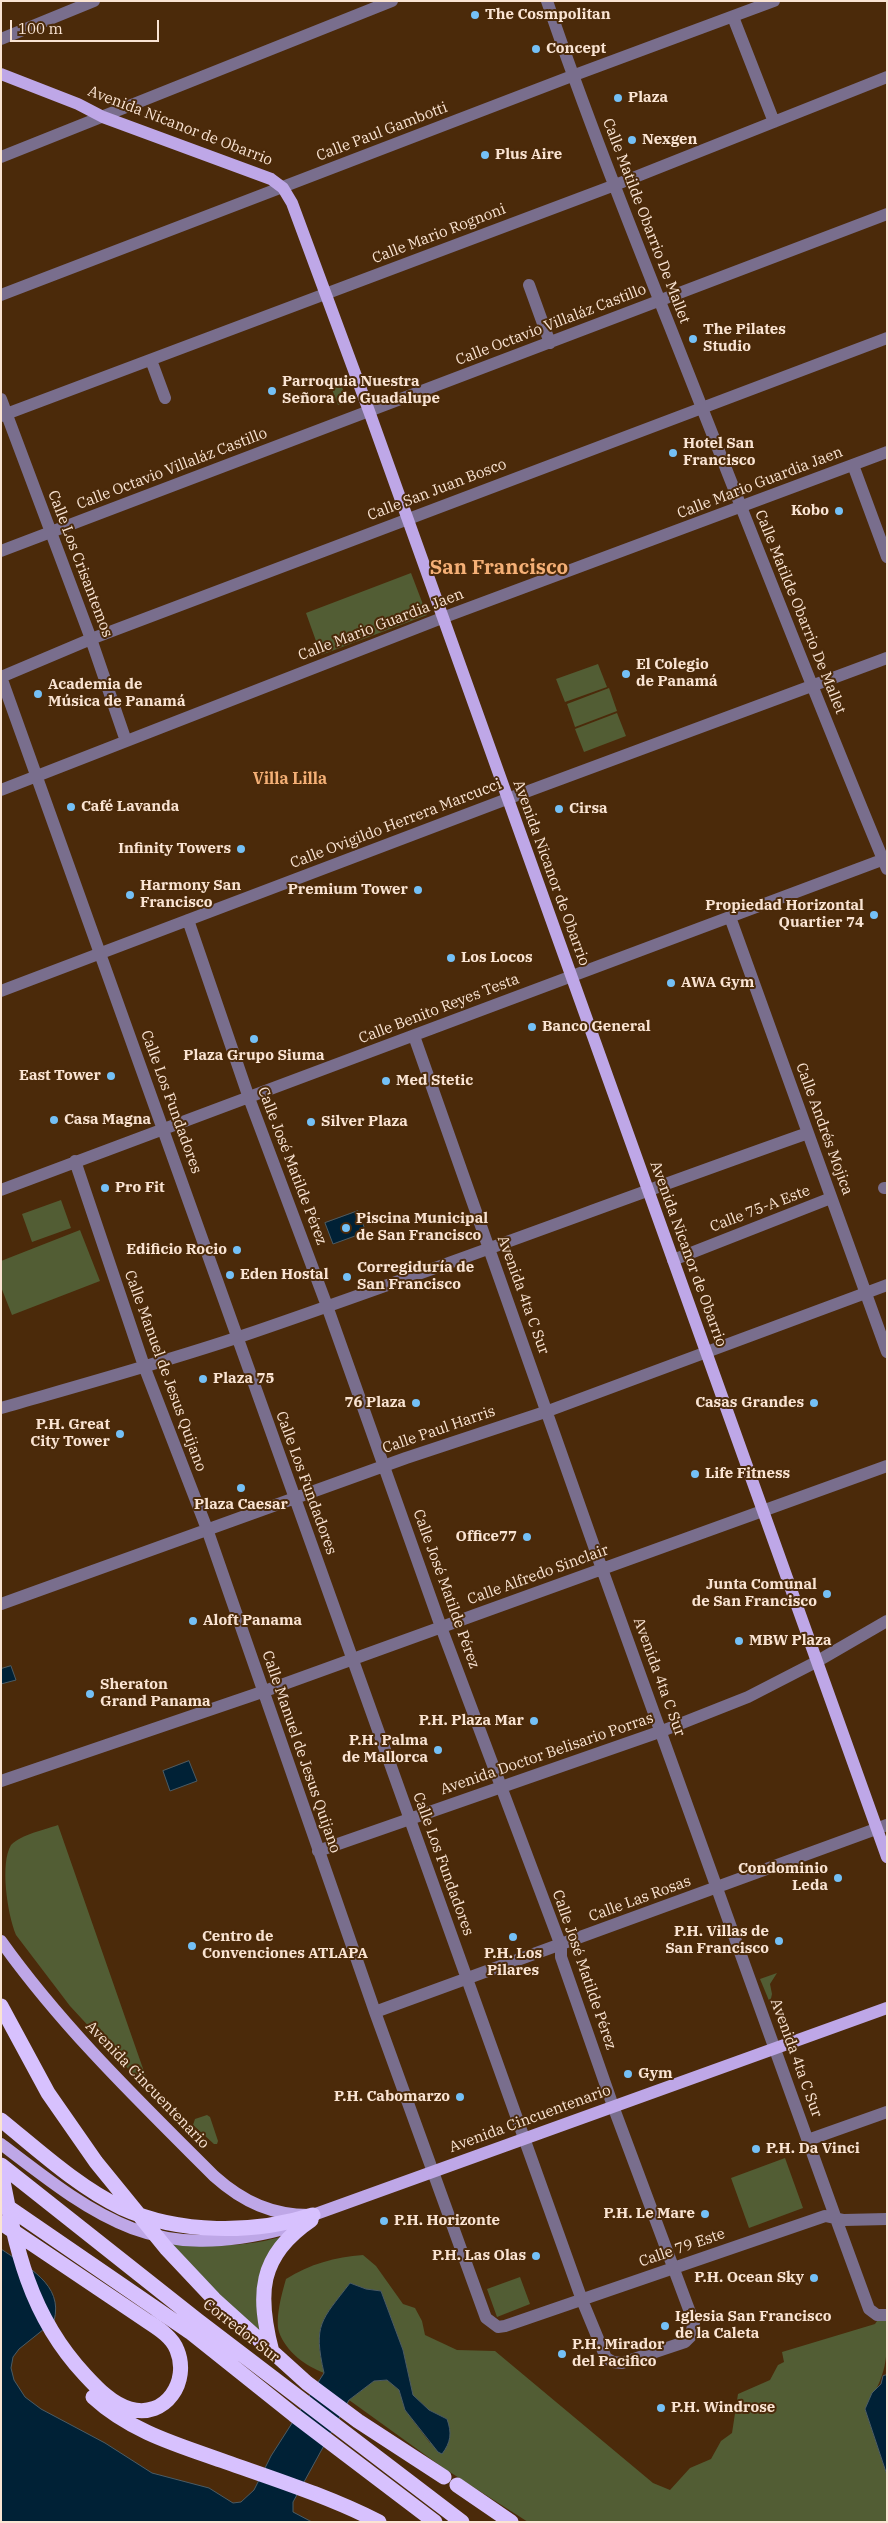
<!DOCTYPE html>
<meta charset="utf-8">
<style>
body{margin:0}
#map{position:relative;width:888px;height:2523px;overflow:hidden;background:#4b2a0a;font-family:"IBM Plex Serif",serif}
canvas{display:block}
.frame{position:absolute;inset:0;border:2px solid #fae4d3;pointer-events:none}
.scale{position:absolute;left:10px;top:20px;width:149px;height:22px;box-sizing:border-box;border:2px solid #fae4d3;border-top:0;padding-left:6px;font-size:15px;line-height:18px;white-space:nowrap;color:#fae4d3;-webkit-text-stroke:4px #4b2a0a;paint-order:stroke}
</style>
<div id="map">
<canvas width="888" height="2523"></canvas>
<div class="frame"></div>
<div class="scale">100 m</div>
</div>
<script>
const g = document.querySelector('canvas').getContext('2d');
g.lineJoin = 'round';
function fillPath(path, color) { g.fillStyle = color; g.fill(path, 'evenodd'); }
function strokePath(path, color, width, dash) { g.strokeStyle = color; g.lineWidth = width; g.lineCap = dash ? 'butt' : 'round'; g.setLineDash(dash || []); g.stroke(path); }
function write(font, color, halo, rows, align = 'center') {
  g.font = font + ' "IBM Plex Serif",serif'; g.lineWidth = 4; g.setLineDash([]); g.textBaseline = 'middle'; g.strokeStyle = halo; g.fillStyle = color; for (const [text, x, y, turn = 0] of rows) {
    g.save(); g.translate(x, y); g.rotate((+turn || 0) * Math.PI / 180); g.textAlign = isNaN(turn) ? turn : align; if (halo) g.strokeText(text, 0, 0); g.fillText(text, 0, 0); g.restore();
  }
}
fillPath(new Path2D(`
 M340,381l7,21 -9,3 -8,-21z
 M411,573l16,42 -106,40 -15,-42z
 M598,664l9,23 -42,15 -9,-23z
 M609,688l8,23 -42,16 -8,-23z
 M617,713l9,23 -42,16 -9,-23z
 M61,1200l10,28 -39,14 -10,-28z
 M80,1230l20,51 -88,34 -11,-28v-26z
 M58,1825l90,258 -6,1 -72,-78 -54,-71c-9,-22 -16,-72 -5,-90 11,-11 33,-15 47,-20z
 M777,1973l-7,11 2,10 -2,9 -10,-24z
 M207,2115l3,2 8,24 -1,3h-3l-21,-19 2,-6z
 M785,2158l18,50 -54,20 -18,-50z
 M281,2237l-19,100 -38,-34 -54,-60c38,4 74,4 111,-6z
 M363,2255l13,11 27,38 12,4 7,13 3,14 32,15 38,1 158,132 17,7 20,-22 21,-9 10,-18 11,-8 6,-39 32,-14 8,-15 6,-3 -2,-10 93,-28 4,-6 8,1c0,42 1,53 -22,90l22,66v47h-359l-86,-55 -93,-67 25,-19 13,-1 12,10 6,20 25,33 17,-24 -18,-9 -16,-15 -10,-45 -22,-59 -15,-2 -16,-6c-29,38 -37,41 -26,90 -18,-7 -38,-21 -45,-41 -4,-14 3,-39 7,-53 24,-15 49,-22 77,-24z
 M520,2277l10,27 -33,13 -10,-28z`), '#525d34');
const water = new Path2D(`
 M358,1211l8,21 -33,12 -8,-21z
 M11,1666l5,14 -15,4v-15z
 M189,1761l8,20 -27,10 -7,-20z
 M1,2249c26,18 63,35 53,72l-35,28 -6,8 -2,11 3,12 11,17 16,12 64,34 47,30 57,15 24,15 8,-1 13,-12 17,-34 53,-83c-11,-49 -3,-52 26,-90l16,6 15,2 22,59 10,45 16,15 18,9c5,14 4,23 -5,35l-4,-2 -33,-42 -6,-20 -12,-10 -13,1 -25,19 -56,102v10l19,10h-311z
 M887,2375v100l-22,-66 7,-16 9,-9 2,-8z`);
fillPath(water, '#002136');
strokePath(water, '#4b5c65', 1);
strokePath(new Path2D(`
 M547,1c47,138 102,272 155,407 61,154 121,308 185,461
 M733,17l41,105
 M1,39l93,-38
 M1,157l391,-156
 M529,285l21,58
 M1,295l571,-219 202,-75
 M151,360l14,38
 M1,399l90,240 35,102
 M1,416l614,-231 272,-108
 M853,465l34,92
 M1,551l886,-337
 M1,677l581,1623 24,58 7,4 9,1 63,-21 5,-5 4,-14 -81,-217 -52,-149v-11l-120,-319 -114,-321 -78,-208 -61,-178
 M1,677l90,-38 796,-301
 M1,790l441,-172 445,-166
 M730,917l157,435
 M1,991l506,-192 380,-141
 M414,1036l188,533 233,647 34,93 8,6h10
 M75,1161l69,205 63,163 168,483 111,306 12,9 7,-1 320,-110 19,4 43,-1
 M884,1188h3
 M1,1190l886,-332
 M673,1260l158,-62
 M1,1408c80,-23 160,-45 238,-71 191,-65 379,-137 569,-204
 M1,1604l405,-146 142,-47 339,-126
 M1,1781l261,-89 625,-226
 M318,1851l344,-120 86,-34 68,-35 71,-41
 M375,2012l512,-187
 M808,2140l79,-28`), '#796e8d', 12);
strokePath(new Path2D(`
 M1,74l77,30 25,13 168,62 12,9 9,15 77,208 518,1446
 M1,1941c62,87 138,160 213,235 29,26 59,40 99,39l574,-207
 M1,2144c99,76 153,119 283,85`), '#bea7e7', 12);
strokePath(new Path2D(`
 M1,2006l47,87 48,69 70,86 48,51 93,84 51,38 86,56
 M1,2120c37,30 77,67 121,88 57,26 132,26 191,7
 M1,2165l196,155 265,202
 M1,2171c15,78 28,144 84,204 13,14 27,29 45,34 36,10 60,-28 47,-59 -5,-14 -21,-23 -33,-31l-143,-96
 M5,2205l185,127 104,83 141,107
 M272,2352c-15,-57 -14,-96 39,-132
 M93,2397c38,35 85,48 133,65 51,18 104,35 153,60
 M457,2485l54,37`), '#d7c1fe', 15);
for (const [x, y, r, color] of [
 [475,15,5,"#74c0f6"],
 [536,49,5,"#74c0f6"],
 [618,98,5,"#74c0f6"],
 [632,140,5,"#74c0f6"],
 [485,155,5,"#74c0f6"],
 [693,339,5,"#74c0f6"],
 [272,391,5,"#74c0f6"],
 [673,453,5,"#74c0f6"],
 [839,511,5,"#74c0f6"],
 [626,674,5,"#74c0f6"],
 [38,694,5,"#74c0f6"],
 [71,807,5,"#74c0f6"],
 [559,809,5,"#74c0f6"],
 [241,849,5,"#74c0f6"],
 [418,890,5,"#74c0f6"],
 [130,895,5,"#74c0f6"],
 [874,915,5,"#74c0f6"],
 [451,958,5,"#74c0f6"],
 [671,983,5,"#74c0f6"],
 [532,1027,5,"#74c0f6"],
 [254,1039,5,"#74c0f6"],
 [111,1076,5,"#74c0f6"],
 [386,1081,5,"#74c0f6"],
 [54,1120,5,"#74c0f6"],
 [311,1122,5,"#74c0f6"],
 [105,1188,5,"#74c0f6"],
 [346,1228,5,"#74c0f6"],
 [237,1250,5,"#74c0f6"],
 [230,1275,5,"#74c0f6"],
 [347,1277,5,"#74c0f6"],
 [203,1379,5,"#74c0f6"],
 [416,1403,5,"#74c0f6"],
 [814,1403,5,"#74c0f6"],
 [120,1434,5,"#74c0f6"],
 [695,1474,5,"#74c0f6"],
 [241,1488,5,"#74c0f6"],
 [527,1537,5,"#74c0f6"],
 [827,1594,5,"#74c0f6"],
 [193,1621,5,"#74c0f6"],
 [739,1641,5,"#74c0f6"],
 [90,1694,5,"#74c0f6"],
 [534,1721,5,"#74c0f6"],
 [438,1750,5,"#74c0f6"],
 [838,1878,5,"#74c0f6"],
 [513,1937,5,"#74c0f6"],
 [779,1941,5,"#74c0f6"],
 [192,1946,5,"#74c0f6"],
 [628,2074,5,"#74c0f6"],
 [460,2097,5,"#74c0f6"],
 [756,2149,5,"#74c0f6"],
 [705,2214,5,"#74c0f6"],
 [384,2221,5,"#74c0f6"],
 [536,2256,5,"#74c0f6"],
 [814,2278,5,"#74c0f6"],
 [665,2326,5,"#74c0f6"],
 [562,2354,5,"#74c0f6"],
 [661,2408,5,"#74c0f6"]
]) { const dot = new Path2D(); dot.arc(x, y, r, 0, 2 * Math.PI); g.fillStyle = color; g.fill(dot); strokePath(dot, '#4b2a0a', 2); }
write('bold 15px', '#fae4d3', '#4b2a0a', [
 ["The Cosmpolitan",485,15],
 ["Concept",546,49],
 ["Plaza",628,98],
 ["Nexgen",642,140],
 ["Plus Aire",495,155],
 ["The Pilates",703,330],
 ["Studio",703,347],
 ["Parroquia Nuestra",282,382],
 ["Señora de Guadalupe",282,399],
 ["Hotel San",683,444],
 ["Francisco",683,461],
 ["Kobo",829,511,"right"],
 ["El Colegio",636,665],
 ["de Panamá",636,682],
 ["Academia de",48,685],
 ["Música de Panamá",48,702],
 ["Café Lavanda",81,807],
 ["Cirsa",569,809],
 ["Infinity Towers",231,849,"right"],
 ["Harmony San",140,886],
 ["Francisco",140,903],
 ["Premium Tower",408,890,"right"],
 ["Propiedad Horizontal",864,906,"right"],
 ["Quartier 74",864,923,"right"],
 ["Los Locos",461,958],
 ["AWA Gym",681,983],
 ["Banco General",542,1027],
 ["Plaza Grupo Siuma",254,1056,"center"],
 ["East Tower",101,1076,"right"],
 ["Med Stetic",396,1081],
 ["Casa Magna",64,1120],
 ["Silver Plaza",321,1122],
 ["Pro Fit",115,1188],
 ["Piscina Municipal",356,1219],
 ["de San Francisco",356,1236],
 ["Edificio Rocio",227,1250,"right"],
 ["Corregiduría de",357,1268],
 ["San Francisco",357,1285],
 ["Eden Hostal",240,1275],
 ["Plaza 75",213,1379],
 ["76 Plaza",406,1403,"right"],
 ["Casas Grandes",804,1403,"right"],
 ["P.H. Great",110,1425,"right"],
 ["City Tower",110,1442,"right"],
 ["Life Fitness",705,1474],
 ["Plaza Caesar",241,1505,"center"],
 ["Office77",517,1537,"right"],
 ["Junta Comunal",817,1585,"right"],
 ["de San Francisco",817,1602,"right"],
 ["Aloft Panama",203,1621],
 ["MBW Plaza",749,1641],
 ["Sheraton",100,1685],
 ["Grand Panama",100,1702],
 ["P.H. Plaza Mar",524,1721,"right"],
 ["P.H. Palma",428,1741,"right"],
 ["de Mallorca",428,1758,"right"],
 ["Condominio",828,1869,"right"],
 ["Leda",828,1886,"right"],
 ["P.H. Villas de",769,1932,"right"],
 ["San Francisco",769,1949,"right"],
 ["Centro de",202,1937],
 ["Convenciones ATLAPA",202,1954],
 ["P.H. Los",513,1954,"center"],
 ["Pilares",513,1971,"center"],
 ["Gym",638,2074],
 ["P.H. Cabomarzo",450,2097,"right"],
 ["P.H. Da Vinci",766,2149],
 ["P.H. Le Mare",695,2214,"right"],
 ["P.H. Horizonte",394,2221],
 ["P.H. Las Olas",526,2256,"right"],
 ["P.H. Ocean Sky",804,2278,"right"],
 ["Iglesia San Francisco",675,2317],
 ["de la Caleta",675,2334],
 ["P.H. Mirador",572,2345],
 ["del Pacifico",572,2362],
 ["P.H. Windrose",671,2408]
], 'left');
write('15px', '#fae4d3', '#4b2a0a', [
 ["Avenida Nicanor de Obarrio",180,126,21],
 ["Calle Paul Gambotti",382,132,-21],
 ["Calle Matilde Obarrio De Mallet",646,221,69],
 ["Calle Mario Rognoni",439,234,-21],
 ["Calle Octavio Villaláz Castillo",551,325,-21],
 ["Calle Octavio Villaláz Castillo",172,469,-21],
 ["Calle Mario Guardia Jaen",760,483,-21],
 ["Calle San Juan Bosco",437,490,-21],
 ["Calle Los Crisantemos",80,564,69],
 ["Calle Matilde Obarrio De Mallet",800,612,68],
 ["Calle Mario Guardia Jaen",381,625,-21],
 ["Calle Ovigildo Herrera Marcucci",396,824,-21],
 ["Avenida Nicanor de Obarrio",551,873,70],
 ["Calle Benito Reyes Testa",439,1009,-21],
 ["Calle Los Fundadores",171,1102,70],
 ["Calle Andrés Mojica",824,1129,70],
 ["Calle José Matilde Pérez",292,1166,69],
 ["Calle 75-A Este",760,1209,-21],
 ["Avenida Nicanor de Obarrio",688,1254,70],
 ["Avenida 4ta C Sur",523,1295,70],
 ["Calle Manuel de Jesus Quijano",165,1371,70],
 ["Calle Paul Harris",439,1430,-19],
 ["Calle Los Fundadores",306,1483,70],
 ["Calle Alfredo Sinclair",538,1575,-20],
 ["Calle José Matilde Pérez",446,1589,70],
 ["Avenida 4ta C Sur",659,1677,70],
 ["Calle Manuel de Jesus Quijano",301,1752,71],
 ["Avenida Doctor Belisario Porras",547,1754,-19],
 ["Calle Los Fundadores",443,1864,70],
 ["Calle Las Rosas",640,1899,-20],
 ["Calle José Matilde Pérez",584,1970,71],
 ["Avenida 4ta C Sur",796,2058,70],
 ["Avenida Cincuentenario",147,2085,46],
 ["Avenida Cincuentenario",530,2119,-20],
 ["Calle 79 Este",682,2248,-19],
 ["Corredor Sur",241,2331,38]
]);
write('bold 16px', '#f5b076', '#4b2a0a', [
 ["Villa Lilla",290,779]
]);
write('bold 20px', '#f5b076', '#4b2a0a', [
 ["San Francisco",499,568]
]);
</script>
